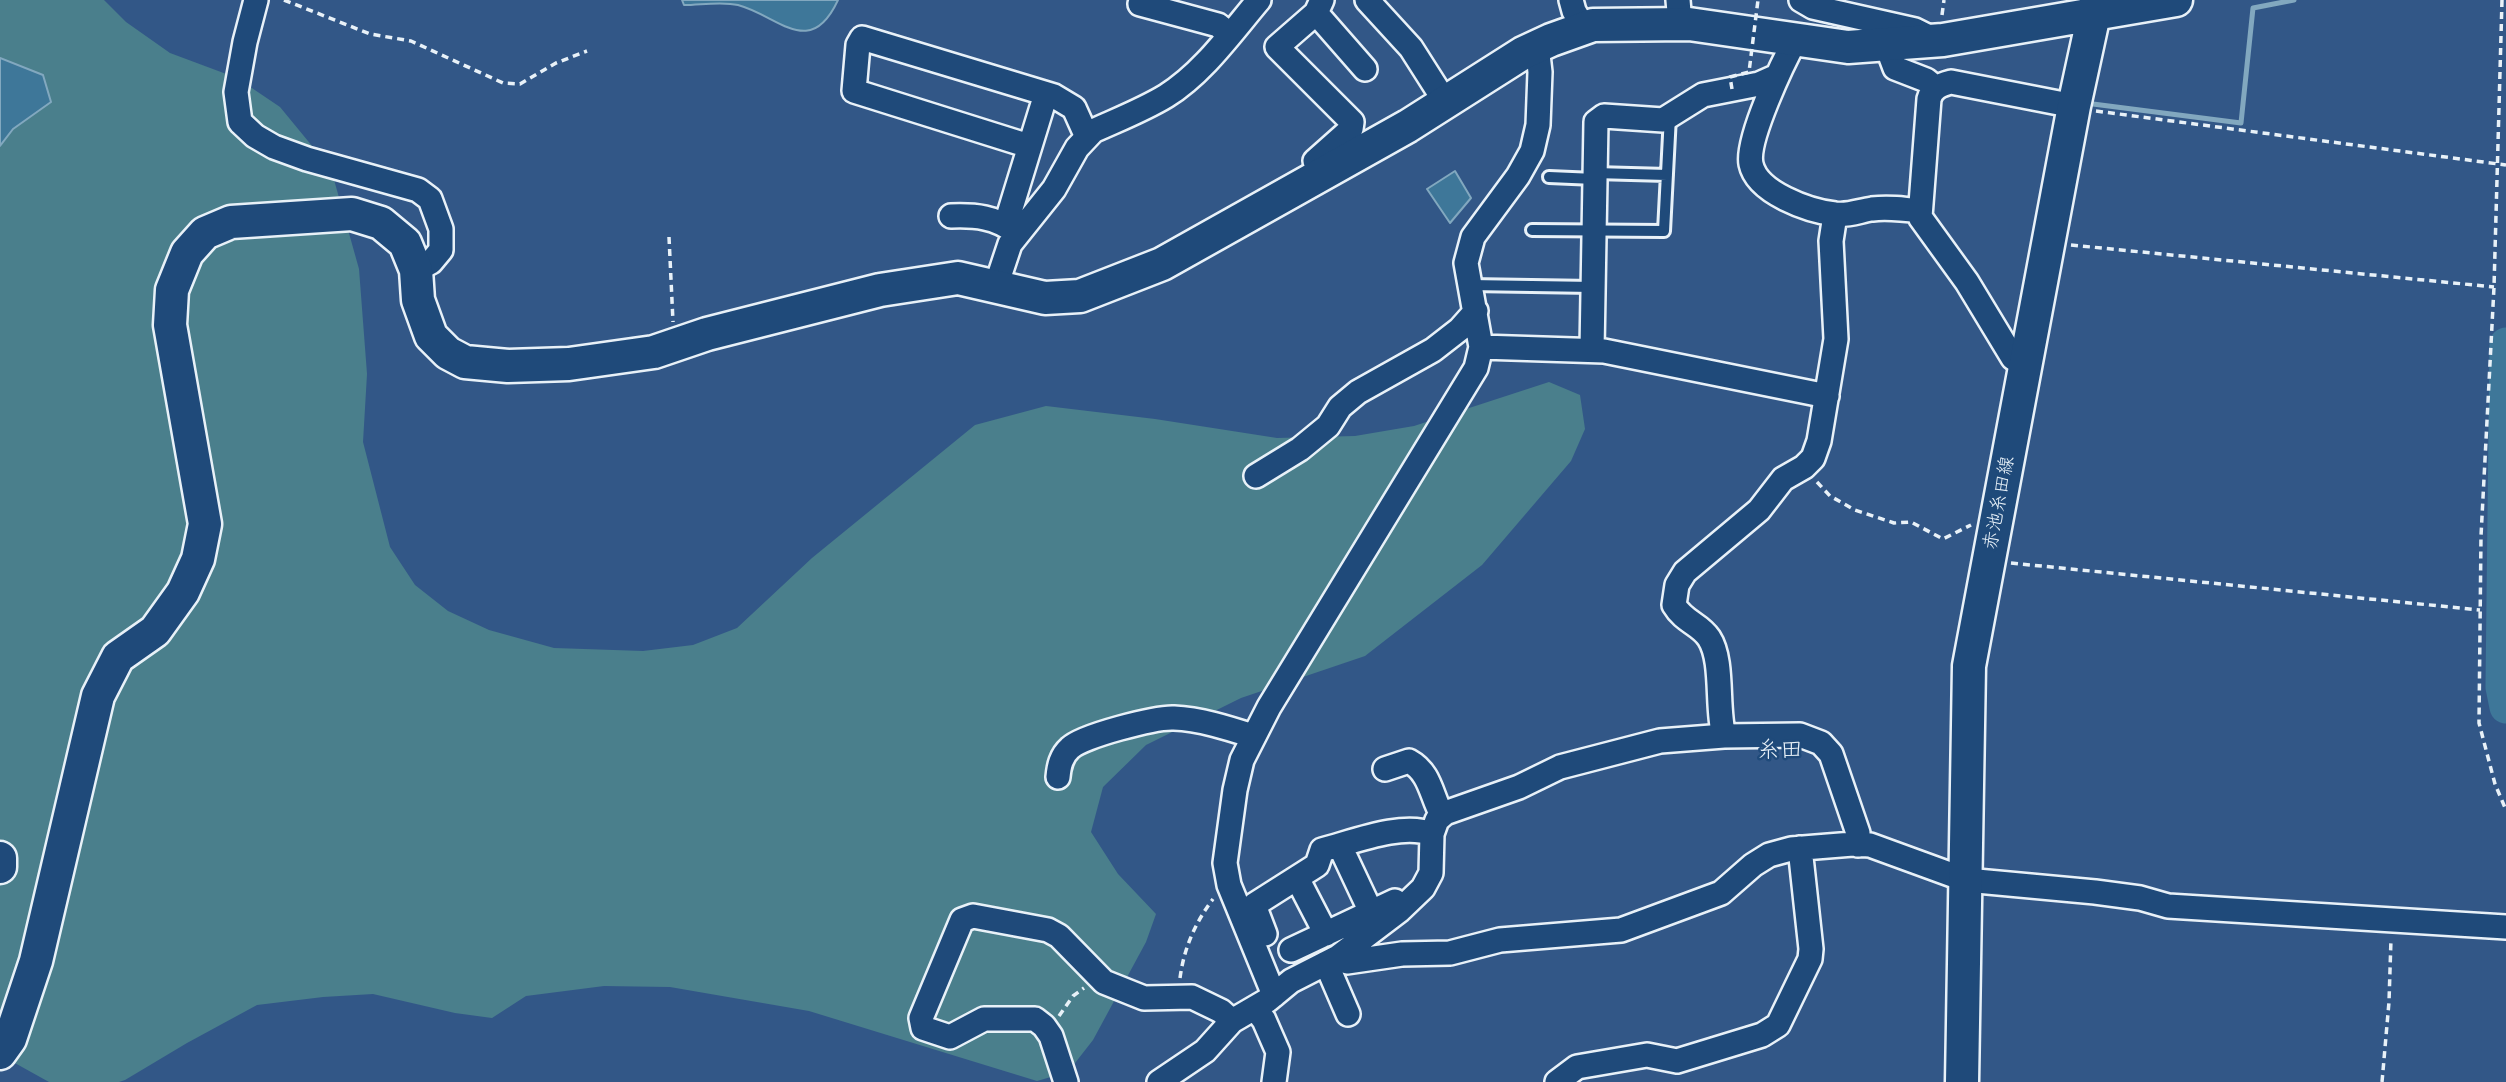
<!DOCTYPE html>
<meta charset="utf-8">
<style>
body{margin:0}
canvas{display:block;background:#325787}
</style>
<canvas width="2506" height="1082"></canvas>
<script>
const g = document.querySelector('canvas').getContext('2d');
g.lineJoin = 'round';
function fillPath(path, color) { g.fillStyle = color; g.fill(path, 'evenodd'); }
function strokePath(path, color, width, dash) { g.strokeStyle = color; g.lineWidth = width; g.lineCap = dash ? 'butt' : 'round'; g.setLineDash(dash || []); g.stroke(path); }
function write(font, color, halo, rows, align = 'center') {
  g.font = font + ' Delius,"Klee One",sans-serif'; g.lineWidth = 5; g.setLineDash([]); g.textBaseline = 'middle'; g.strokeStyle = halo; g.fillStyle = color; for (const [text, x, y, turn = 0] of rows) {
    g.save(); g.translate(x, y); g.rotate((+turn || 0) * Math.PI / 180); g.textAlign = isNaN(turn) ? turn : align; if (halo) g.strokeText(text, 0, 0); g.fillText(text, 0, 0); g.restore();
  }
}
fillPath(new Path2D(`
 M0,0h104l22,22 44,31 67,25 43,29 51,62 28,100 8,105 -4,68 27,105 25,38 33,26 41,19 65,18 89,3 50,-6 44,-17 75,-70 163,-133 71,-19 109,13 122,19 78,-2 59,-10 135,-44 31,13 5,34 -14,32 -89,104 -117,91 -124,42 -95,47 -43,42 -12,45 27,42 38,40 -10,28 -53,98 -25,32 -31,9 -228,-70 -139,-24 -66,-1 -78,10 -34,22 -37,-5 -82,-19 -50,3 -66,8 -70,38 -62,37 -6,2h-70l-36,-20 -13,-33z`), '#4a7f8c');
const water = new Path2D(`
 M682,0h156c-28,60 -59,16 -100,5 -16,-4 -38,0 -54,0z
 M0,58l43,17 8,27 -38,27 -13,17z
 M1455,171l16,27 -21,25 -23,-34z`);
fillPath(water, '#3e7799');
strokePath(water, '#82a8bf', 2);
strokePath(new Path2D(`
 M2093,104l148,19 12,-115 41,-8`), '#82a8bf', 5);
strokePath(new Path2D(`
 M2506,344l-4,343 4,20`), '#3e7799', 33);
const lane = new Path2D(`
 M1595,173l72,2
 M1549,177l46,2
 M1532,230l132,1 6,-115
 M1470,285l123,2`);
const street = new Path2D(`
 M256,0l-11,42 -9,50 4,30 15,14 19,11 33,12 111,31 12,9 11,30v21l-10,12 -15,8
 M1322,0l-6,13 -39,34 75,75 -1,7 -36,32 8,13
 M1367,0l44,48 35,55
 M1571,0l3,11 10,17
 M1678,0l2,24
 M1801,0l12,7 102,23 14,7
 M1140,4l78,21 11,9
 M1316,13l49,56
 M1796,39c-13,23 -50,101 -45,125 6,29 58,47 84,50 13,2 24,-3 37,-5 16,-2 32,0 48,2
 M1886,44l9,24 31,12 10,8
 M1029,146l-175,-55 4,-46 4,-7 192,58 20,12 13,29
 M951,216c24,-1 45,1 64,16
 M1006,224l40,-130
 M996,286l14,-42 44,-55 23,-41 16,-17c24,-11 50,-21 73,-35 37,-23 65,-63 93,-96
 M1481,347l123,4 223,45
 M1592,350l4,-228 8,-6 59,4 40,-25 56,-11 18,-8
 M2026,366l-13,-8 -46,-76 -47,-65 9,-118c3,-11 11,-14 22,-17l123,24
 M1256,476l44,-27 28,-23 12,-19 18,-15 75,-42 27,-21 16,-18
 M1724,736c-8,-28 0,-75 -15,-98 -9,-14 -25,-16 -35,-33l3,-20 8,-13 74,-62 24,-31 21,-12 9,-9 6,-17 17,-102 -5,-98 4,-26
 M1385,769l24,-8c22,12 22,35 33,54
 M1058,777c1,-11 3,-21 12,-29 12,-12 86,-31 104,-30 26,1 54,10 79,18
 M1340,846l31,66
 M1297,878l29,56
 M1265,934l-11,-29 63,-40 5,-15c31,-8 80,-28 110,-16
 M1291,950l104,-49
 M1338,957l9,5 55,-8 48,-1 50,-13 121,-10 100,-37 32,-28 16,-10 22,-6 62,-5 17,1 96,35 129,12 45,6 28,8 338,21
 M1326,963l22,51
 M1274,995l-45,-110 -4,-22 10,-73 7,-30 27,-53 207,-339 5,-21 -15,-84 7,-26 45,-61 14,-25 6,-26 2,-53 -3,-26
 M1255,1008l9,12 14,32 -4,30
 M1066,1082l-15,-46 -7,-10 -9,-7h-51l-34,18 -27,-9 -2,-10 41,-98 11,-4 75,14 11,6 45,46 40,16 48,-1 29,14 11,10
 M1159,1082l46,-31 27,-30 36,-21 23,-19 47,-24 62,-47 23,-22 8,-15 1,-39 5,-14 8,-7 74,-26 41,-20 100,-26 64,-5 76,-1 21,8 10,11 27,79v12
 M1557,1082l20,-15 70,-12 30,6 85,-26 16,-10 32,-66 1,-10 -11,-101`);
const secondary = new Path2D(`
 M0,858v9
 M0,1053l10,-14 26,-78 62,-265 20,-39 37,-26 28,-39 15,-33 7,-35 -35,-199 2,-35 15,-37 18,-20 26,-11 121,-8 29,9 24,20 11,27 2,30 13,36 17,17 17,9 43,4 61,-2 85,-12 53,-18 173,-44 78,-12 87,20 35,-2 82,-32 246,-138 115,-73 28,-13 42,-15 96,-1 159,23 95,-7 151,-26 2,-14
 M1962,1082l7,-416 105,-560 20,-92 82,-14`);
strokePath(lane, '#e8f1f8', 16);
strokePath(street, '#e8f1f8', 28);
strokePath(secondary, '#e8f1f8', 37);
strokePath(new Path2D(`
 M284,0l86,34 41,7 92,42 17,1 36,-21 31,-12
 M2502,0l-8,287 -13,249 -2,187 16,61 11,26
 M1942,15l2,-15
 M2096,111l410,54
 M669,237l4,85
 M2071,245l423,42
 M1817,482l13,14 25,14 39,13 17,-1 32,17 28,-14
 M2011,563l469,47
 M1180,978c4,-30 15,-55 33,-79
 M1059,1016l14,-20 11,-8
 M2382,1082l7,-80 2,-63`), '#e8f1f8', 3.5, [7, 5]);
strokePath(lane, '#1f4a7a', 10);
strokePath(street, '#1f4a7a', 23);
strokePath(secondary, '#1f4a7a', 32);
strokePath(new Path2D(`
 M1732,89l-2,-12 19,-5 9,-72`), '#e8f1f8', 3.5, [7, 5]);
write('19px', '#e8f1f8', '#1f4a7a', [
 ["赤池糸田線",1999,503,-79]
]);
write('23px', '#e8f1f8', '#1f4a7a', [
 ["糸田",1780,750]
]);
</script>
